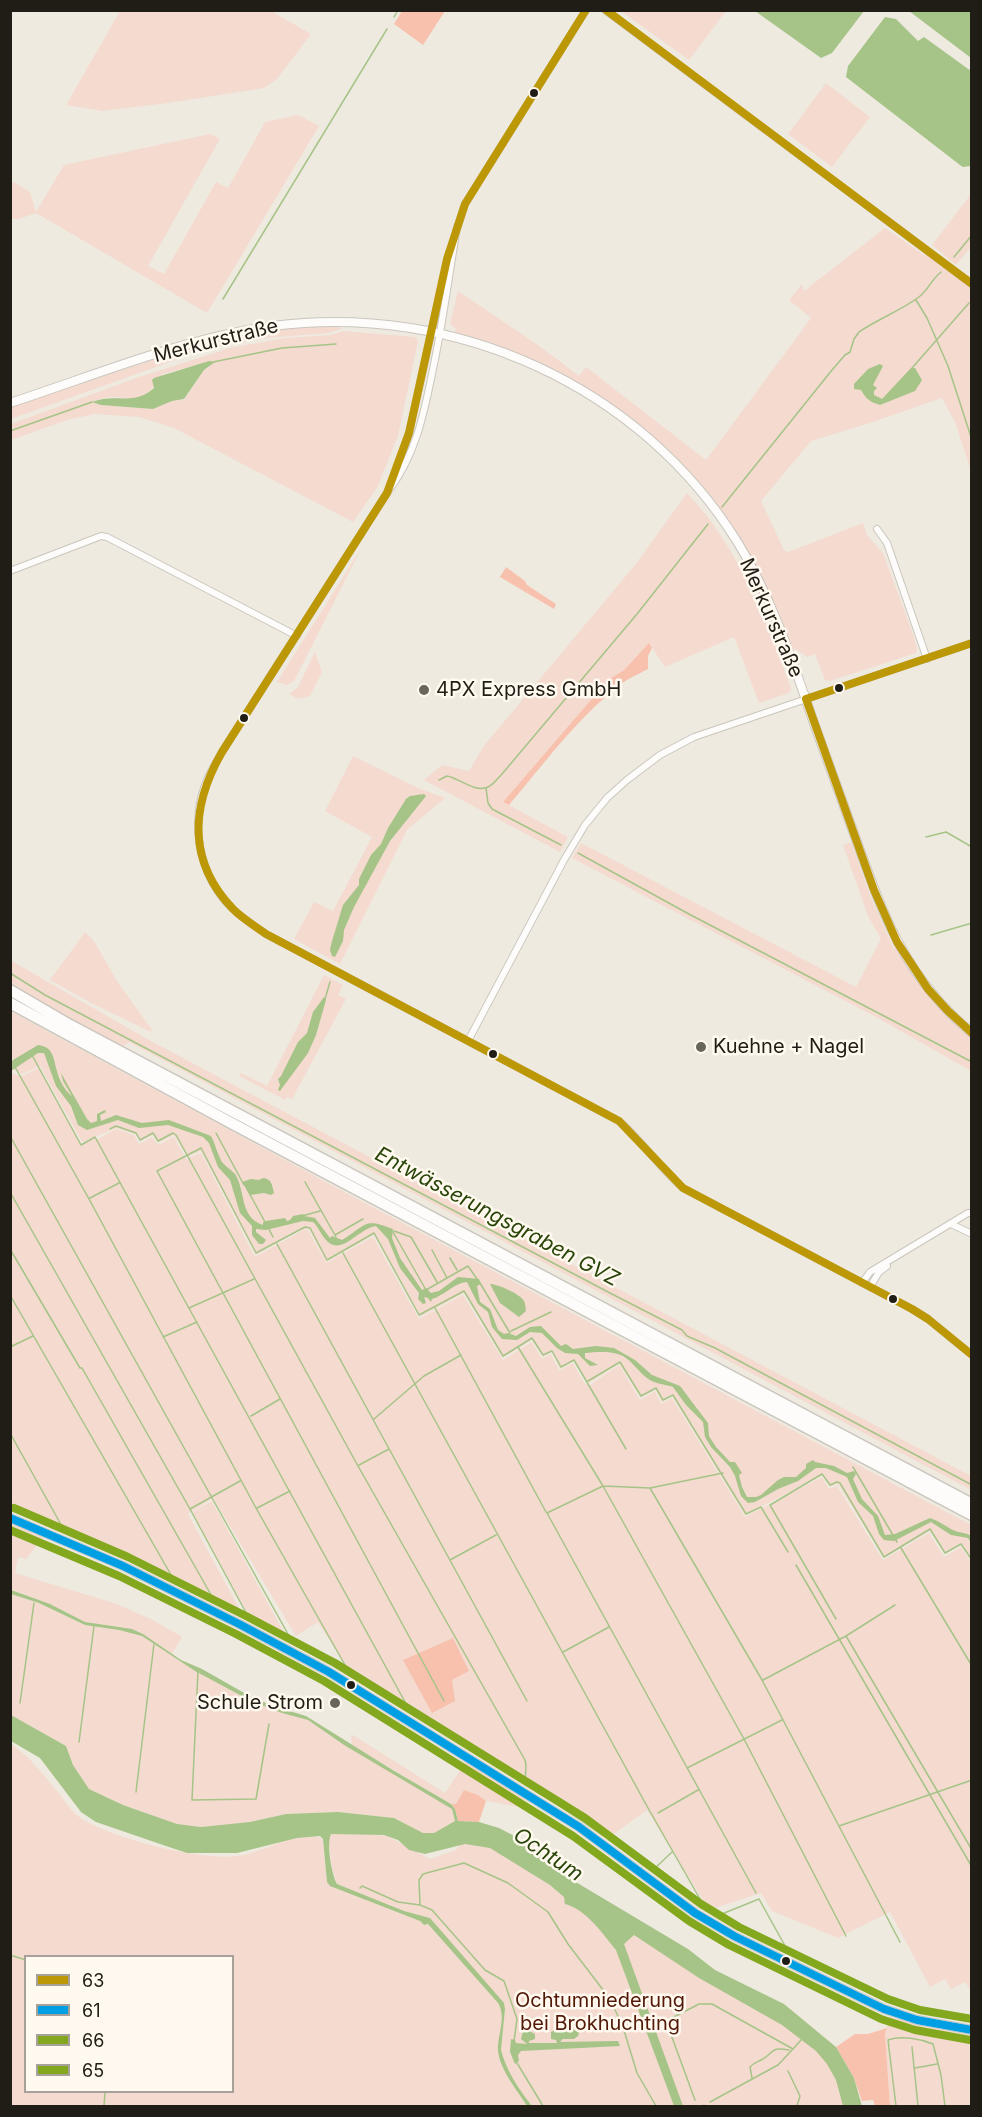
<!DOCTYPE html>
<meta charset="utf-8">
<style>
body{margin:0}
#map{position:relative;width:982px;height:2117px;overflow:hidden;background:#efeae0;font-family:Inter,sans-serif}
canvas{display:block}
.frame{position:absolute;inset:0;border:12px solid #201d17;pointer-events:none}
.legend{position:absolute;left:24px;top:1955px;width:210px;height:138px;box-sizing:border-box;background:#fff9ef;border:2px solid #a6a199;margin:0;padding:8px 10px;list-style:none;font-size:18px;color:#201d17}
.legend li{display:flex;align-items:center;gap:12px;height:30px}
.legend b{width:30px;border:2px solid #a6a199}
</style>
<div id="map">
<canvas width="982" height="2117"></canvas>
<div class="frame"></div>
<ul class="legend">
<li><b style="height:8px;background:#bc9807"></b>63</li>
<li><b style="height:8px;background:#009fe3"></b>61</li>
<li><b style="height:8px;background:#83a81e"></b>66</li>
<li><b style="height:8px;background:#83a81e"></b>65</li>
</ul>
</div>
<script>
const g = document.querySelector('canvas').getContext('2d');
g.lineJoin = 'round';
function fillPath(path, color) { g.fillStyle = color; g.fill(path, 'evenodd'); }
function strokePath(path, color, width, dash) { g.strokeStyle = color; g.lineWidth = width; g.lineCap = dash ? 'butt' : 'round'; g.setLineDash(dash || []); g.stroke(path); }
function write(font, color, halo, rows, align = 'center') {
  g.font = font + ' Inter,sans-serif'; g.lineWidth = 5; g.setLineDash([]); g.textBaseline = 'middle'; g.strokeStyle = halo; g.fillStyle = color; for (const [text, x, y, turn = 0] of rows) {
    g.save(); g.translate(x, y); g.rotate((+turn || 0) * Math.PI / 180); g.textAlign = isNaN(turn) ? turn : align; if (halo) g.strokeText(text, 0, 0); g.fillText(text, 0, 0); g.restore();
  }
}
fillPath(new Path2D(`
 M120,11h151l40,23 -34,45 -13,9 -96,15 -65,8 -37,-6z
 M621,11h105l-37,49z
 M826,83l44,34 -38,50 -44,-33z
 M298,115l21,11 -112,187 -171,-100 -17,6h-8v-37h3l16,10 6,20 28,-47 146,-31 10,5 -72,127 16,8 52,-92 12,6 37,-66z
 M971,194v53l-15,18 -24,-20z
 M885,228l39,27 2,-1 45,34v183l-16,-49 -13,-24 -72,25 -59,18 -50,60 23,49 4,2 75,-29 4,12 16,18 31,84 3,12 -1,4 -86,28 -5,-1 -10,-26 -8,3 -11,-8 -4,1c-15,-38 -31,-76 -53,-111 -64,-103 -169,-174 -285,-206l2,-4 -6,-5 8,-33 80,54 41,31 7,-9 120,93 105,-142 -22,-18 13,-16 2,7z
 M329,326l14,2 -15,5 -62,5 -60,12 -4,-4 3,-3 57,-13z
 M343,331l72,6 3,4 -20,95 -20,50 -25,36 -179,-94 -35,-11 -45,-3 -27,6 -56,20v-16l125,-46 94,-30 55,-10 47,-3zM204,363l7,3 -7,4 -20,30 -12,1 -19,8 -52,-4 -8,-3c31,-16 43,16 70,-28z
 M198,345l2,5 -3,2 -13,2 -6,5 -167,60v-12z
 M687,493c52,54 79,127 104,195l-2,5 -30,10 -25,-66 -69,30 -16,-24 -25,27 -16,10 -105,122 65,35 -8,15 -136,-72 18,-15 27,6 14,-24 152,-182z
 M362,547l-68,134 -7,4 -10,-3z
 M315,652l7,20 -12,24 -12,3 -9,-5 9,-7z
 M353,756l67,33 25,9 -38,32 -67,134 -46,-25 20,-37 19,9 39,-74 -47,-26z
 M851,842l20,56 22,49 5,2c20,34 43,63 73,87v35l-95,-54 -304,-159 9,-15 275,144 25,-48 -13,-23 -25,-71z
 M85,932l9,9 23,40 35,49 -1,2 -60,-29 -41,-23z
 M10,960l137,79 824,437v14l-842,-448 -7,5 -48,-26 -63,-38z
 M324,975l19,10 -5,10 8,4 -54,100 -5,-2 -2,3 -46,-24 2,-3 26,13z
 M10,1011l323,175 638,339v36l-10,-16 -16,9 -15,-23 -46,27 -46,-74 -8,3 -7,-12 -78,40 -73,-119 -10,6 -7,-13 -14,9 -22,-34 -30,19 -3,-1 -12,-21 -14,8 -8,-17 -9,5 -11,-17 -29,18 -39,-65 -44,24 -46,-82 -48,27 -17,-33 -9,1 -44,25 -55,-104 -14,6 -13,-22 -16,8 -5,-8 -13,6 -5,-7 -19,-6 -34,14 -42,-76 -18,8 -11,-6z
 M39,1068l42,76 13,-7 4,2 18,-10 18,6 5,9 13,-7 6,8 16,-8 12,22 15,-6 54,104 48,-27h5l18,33 47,-26 46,82 44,-24 40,65 29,-18 10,17 9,-5 8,17 14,-8 12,21 5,1 29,-20 21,35 15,-9 6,13 11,-6 73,119 77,-40 7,12 8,-3 46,74 46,-27 15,24 17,-10 11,17 -1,422 -2,2 -4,-6 -14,7 -6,-10 -15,8 -40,-75 -52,26 -66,-27 -11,-18 -52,17 -62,-100 -40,29 -77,-57 -181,-111 -31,-49 -22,14 -83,-138 -25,16 53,98 -152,-73 -78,-33 -1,-433 12,3zM453,1638l16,33 -17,9 -49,-20z
 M212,1501l77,141 -36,-19 -61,-111z
 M10,1523l34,13 -18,23 -8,-2 -3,16 99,30 39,17 29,17 -10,17 -35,-23 -52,-9 -35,-18 -39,-14z
 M11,1594l28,9 46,22 34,5 23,6 53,35 56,30 31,12 26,7 36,25 103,60 5,4 3,12 -21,12h-11l-29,-15 -56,-6 -52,2 -36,8 -49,5 -24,-3 -54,-19 -34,-16 -16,-24 -7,-19 -55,-31z
 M351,1734l94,59 22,-33 59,38 -7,9 -33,-6 -8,-6 -14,-5 -8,14h-5l-99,-59z
 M10,1743c21,15 32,30 48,49 6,8 13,19 21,25 31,21 121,44 159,39 24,-3 63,-27 85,-17l4,43 3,4 90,35 4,4 4,-1 70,79c9,15 -1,32 0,48 2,19 19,39 29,55h-516zM26,1956h206v136h-206z
 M474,1827l339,209 43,70h-324c-13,-16 -26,-36 -31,-56l4,-41 -2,-6 -73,-85 -26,-7 -67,-27 -5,-16 -4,-30 6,-7 53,5 43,23 26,-9z
 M889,2017l42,11 40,7v71h-81l-5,-72z`), '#f4dacf');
fillPath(new Path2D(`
 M402,11v-1l43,1 -22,34 -29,-21z
 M506,567l19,14 2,4 29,19 -2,5 -54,-32z
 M649,643l3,5 -4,8v13c-9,5 -20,9 -28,16 -43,33 -76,79 -111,120l-6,-3 105,-122 16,-10z
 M453,1638l16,33 -17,9 3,21 -23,12 -29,-53z
 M464,1790l14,5 8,6 -7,21 -21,-1 -3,-12 -4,-5h5z
 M887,2028l-2,6 5,72h-15l-2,-6 -11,1 -8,-23 -18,-31 19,-13h13z`), '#f7c1ad');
fillPath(new Path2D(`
 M755,11h109l-32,42 -11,5z
 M909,11h62v47z
 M885,17l11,2 22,22 6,-4 47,34v95l-8,1 -3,-2 -114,-88 2,-11z
 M209,361l6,1 -11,8 -20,29 -12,2 -19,8 -52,-4 -9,-3c23,-10 41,5 62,-14l-2,-8 2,-2z
 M880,364l3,2 -10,19 4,3 -3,3v4l8,4 29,-31h4l7,12 -7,11 -35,14c-10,-3 -14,-6 -19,-15l-7,-1v-5l14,-15z
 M424,794l2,2 -36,45 -36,66 -10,23 -1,11 -8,16 -3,-1 -2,-6 2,-9 11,-36 16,-20v-6l12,-24 10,-11 7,-16 18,-29 4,-3z
 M324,997l2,3 -10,35 -8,18 -28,38 -2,-1 2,-5 -2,-6 3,-3 17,-34 9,-9 6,-21z
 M38,1045c16,2 15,13 19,26 2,9 8,20 15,25l-9,-15 -2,-8 26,46 4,4 6,-2v-7l8,-4 1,2 -6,3 1,6 15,-6 26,8 27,-3 42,16c4,7 5,14 9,22 2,7 10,10 15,16 11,17 4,43 28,51v-3l3,-1 19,-3 2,3 3,-1 3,-4 10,-2 1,2 11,2 15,20 2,-2 10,4c25,-15 21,-23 51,-11l-1,9 8,20 22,32 4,-2 5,5 8,-2 19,-14 21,2 2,5 -4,2 3,16 10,7 8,21 6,4 4,-1 8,3 14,-9 11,-1 20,20 5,-2 7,5 23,-3 18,2 21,12 17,15 28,11 28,37 1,13 7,11 14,15h5l7,11 -3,2 3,12 5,10h9l5,-2 17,-15 6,-3h12l10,-9v-4l7,-4 2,2 19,4 13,7 7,-2 2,3 -3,5 9,20 16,17 7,19 10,-1 35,-16c9,3 15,8 23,12 6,3 12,2 18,6v7l-3,-5 -17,-3 -20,-13 -37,19 -10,-1 -5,-6 -6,-18 -15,-14 -11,-25 -21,-9h-10l-18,13 -20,8 -23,13 -7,1 -7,-7 -6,-20 -5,-9 -19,-20 -6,-10 -2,-15 -17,-17 -13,-18c-8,-3 -19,-3 -26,-9 -8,-6 -13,-14 -21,-20 -11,-8 -28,-6 -41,-5v5l13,7 -8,1 -12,-12 -13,-1 -8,-5 -15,-15 -12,-1 -13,8 -15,-1 -10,-12 -4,-15 -10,-8 -11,-22c-13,1 -22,13 -35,17l-1,3 -3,-4 -4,-1 2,6 -3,1 -5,-5 1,-6 -19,-25 -12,-29 -12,-13c-17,2 -33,29 -48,16 -7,-6 -9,-15 -15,-20l-10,-1 -37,9 -10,-1v3l10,8 -3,4h-4l-7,-9v-9l-12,-13 -10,-33 -12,-13 -9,-24 -6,-6 -35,-12 -29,3 -21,-8 -31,10 -9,-5 -7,-19 -15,-20 -12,-33h-6l-27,18v-8l2,-3z
 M263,1178c9,1 9,7 11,15l-3,2 -7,-2 -14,2 -8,-13 9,-3 8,1z
 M490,1284c8,0 30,10 34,17 1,1 2,9 2,10l-7,6 -19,-14z
 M11,1590l39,14 35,18 47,7 11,5 38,26 21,9 51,29 23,9 30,9 85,53 60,35 4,5 3,12 21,1 20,6 21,11 19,13 30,26 119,71 27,21 69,34 52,43 18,31 8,28h-19l-7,-26 -9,-16 -11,-13 -34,-26 -83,-47 -65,-43 -10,9 59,162h-9l-58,-156c-14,-17 -29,-40 -51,-46l-1,-7 -14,-12 -60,-37 -25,-4 -40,10 -16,-4 -11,-10 -14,-5 -53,-1c-5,10 1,41 6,50l67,27 26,7 74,85 1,6 -4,41c5,20 18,40 31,56h-5c-10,-16 -27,-36 -29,-55 -1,-16 9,-33 0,-48l-70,-79 -4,1 -4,-4 -90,-35 -3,-4 -4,-43 -3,-3 -23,2 -60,15h-50l-24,-8 -67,-23 -15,-10 -41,-54 -29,-17v-26l55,31 7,19 16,24 34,16 54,19 24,3 49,-5 36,-8 52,-2 56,6 29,15h11l21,-12 -3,-12 -108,-64 -36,-25 -26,-7 -31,-12 -56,-30 -53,-35 -23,-6 -34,-5 -46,-22 -28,-9z
 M573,2029l6,4 -1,3 -4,3h-11l-3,3 58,-1 2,5 -99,5 -3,4 1,6 -4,3 -5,-12 1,-13 4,1 1,3 11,1 -6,-5 2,-8 4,-1 8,4v5l-6,2v2h28l-1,-3 -5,-1v-7l4,-2z`), '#a6c487');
strokePath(new Path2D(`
 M394,17l4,-7
 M954,257l18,-22
 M223,299l164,-270
 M916,300l11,18 21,48 24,74
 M213,362l69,-14 54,-4
 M912,368l57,-65
 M10,431l82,-29
 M722,507l110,-137 13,-15 5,-3 4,-13 5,-7c19,-13 41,-21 60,-35 9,-7 12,-17 22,-25
 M439,780l8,-4c12,2 28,17 41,11 5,-2 10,-9 14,-13l135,-160 71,-90
 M486,788l2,15 4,6 69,36
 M926,837l20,-5 26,15
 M578,853l109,60 285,149
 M931,935l41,-12
 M10,973l35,22 565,298 72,37 5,6 28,12 257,137
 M325,999l5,-17
 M32,1055l49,90 14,-8 315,574
 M15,1067l74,132 167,309 89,157 2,8
 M110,1129l6,-3 20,7 4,7 13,-7 5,8 15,-8 3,2 182,331 167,294 1,5 -1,19
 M216,1133l28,52
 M10,1136l283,507
 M305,1182l31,55
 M247,1189l18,33
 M10,1192l180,317 60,111
 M90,1198l29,-15
 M302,1216l18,-5
 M269,1229l4,8
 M394,1231l17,6 26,45
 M393,1232l33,58
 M335,1235l28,-16
 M277,1244l250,457
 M10,1249l70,119h2l132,232
 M432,1250l15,28
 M343,1253l305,555 56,98
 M450,1258l7,12
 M480,1283l30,50
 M426,1290l42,-24 9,13
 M10,1295l164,285
 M189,1308l65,-29
 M435,1308l111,204
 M511,1331l40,-19
 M163,1337l34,-15
 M10,1347l23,-11
 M518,1347l85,139 141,253 102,197
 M588,1381l32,-19 21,34 15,-8 7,12 10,-5 73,119 15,-7 27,45
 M251,1416l29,-17
 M374,1419l50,-43 37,-21
 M10,1433l54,97
 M359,1465l30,-16
 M853,1467l44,75
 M723,1473l-73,15 -47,-2 -56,27 209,380
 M650,1488l112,192 138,262
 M257,1508l33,-17
 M10,1509c113,45 222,98 327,159 39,22 75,46 113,69 51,32 103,62 152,98
 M190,1509l50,-28
 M901,1548l71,118
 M450,1560l46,-25
 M796,1565l176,302
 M836,1619l-66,-114 52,-31 8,11 7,-3 3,1 44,74 46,-28 15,24 16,-9 11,16
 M846,1636l126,214
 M563,1652l46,-25
 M198,1670l-6,130 64,-1 13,-75
 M763,1680l83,-44 49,-31
 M444,1701l-287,-530 44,-23 55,105 49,-26 5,1 17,32 47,-27 45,82 45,-24 39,65 29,-18 11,17 9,-4 9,16 13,-7 52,89
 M20,1703l14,-100
 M79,1742l15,-116
 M687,1768l95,-48
 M136,1792l18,-148
 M658,1813l40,-23
 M839,1826l133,-46
 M609,1840l44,30 19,-18
 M360,1888l2,-2 36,16 22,3 12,5 53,60 19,11 13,38 -3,22
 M420,1905l-1,-25 4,-6 41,-11 44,20 40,29 20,32 42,55 13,28 14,46 19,33
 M717,1916l42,-17 30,54
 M10,1955l16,5
 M912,2047l6,59
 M517,2063l26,43
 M915,2068l22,-4
 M788,2071l12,25 -3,10
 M752,2078l-2,-11c4,-5 8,-5 13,-8 12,-8 8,-12 26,-9
 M695,2100l-29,-79 33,-17h13l81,45 8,-9
 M710,2102l68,-37 14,-15
 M104,2106l1,-14
 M703,2106l1,-1
 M896,2106l-8,-66c13,-5 33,-1 45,4l8,31 4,31`), '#a6c487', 1.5);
const minor = new Path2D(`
 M605,10l367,274
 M457,227c-8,48 -14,95 -24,142 -9,45 -17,86 -46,124l-165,259c-5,9 -11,18 -15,28 -18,43 -8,97 26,129 10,10 22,17 33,25l353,187c24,20 40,47 64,67l229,121 16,10 44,36
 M456,231l9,-27 121,-194
 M391,484l18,-51 40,-180
 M877,529l10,14 40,116
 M10,571l91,-35 6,1 190,99
 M468,1041l96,-181 21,-35 22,-27 20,-18 33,-25 34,-18 278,-94
 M951,1224l21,10
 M862,1283l8,-11 98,-59h4
 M870,1287l9,-15 8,-6`);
const tertiary = new Path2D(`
 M10,403c86,-28 174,-65 263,-77 182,-24 368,60 465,217 35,57 55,120 77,183 14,38 28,77 42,116 28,78 49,136 115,191`);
const secondary = new Path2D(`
 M10,1518l113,48 118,59 88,47 250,155 116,86 39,23 150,73 33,11 55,10`);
const motorway = new Path2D(`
 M10,990l60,35 902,479
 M10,1003l223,121 739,391`);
strokePath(minor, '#cac6be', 8);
strokePath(tertiary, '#cac6be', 10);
strokePath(secondary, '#cac6be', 10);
strokePath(motorway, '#cac6be', 13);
strokePath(minor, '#fdfcfa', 6);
strokePath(tertiary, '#fdfcfa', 8);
strokePath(secondary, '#fdfcfa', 8);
strokePath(motorway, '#fdfcfa', 10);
strokePath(new Path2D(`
 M586,10l-121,194 -18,55 -38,174 -22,60 -165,259c-31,54 -35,109 11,157 10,10 22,17 33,25l353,187 64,67 229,121 16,10 44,36
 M606,10l366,274
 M806,699l68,191 23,52 31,47 20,22 24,22
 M806,699l166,-56`), '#bc9807', 8);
strokePath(new Path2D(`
 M10,1518l113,48 118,59 88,47 250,155 116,86 39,23 150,73 33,11 55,10`), '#009fe3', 8);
strokePath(new Path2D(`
 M10,1530l109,46 117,58 88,47 249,155 116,85 40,24 152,74 34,11 55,10`), '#83a81e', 8);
strokePath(new Path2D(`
 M14,1508l114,49 118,59 89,47 250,155 116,86 38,23 149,72 32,11 52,9`), '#83a81e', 8);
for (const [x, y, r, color] of [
 [534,93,5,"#201d17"],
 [839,688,5,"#201d17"],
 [424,690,6,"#68655d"],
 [244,718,5,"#201d17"],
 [701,1047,6,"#68655d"],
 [493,1054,5,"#201d17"],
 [893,1299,5,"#201d17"],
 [351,1685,5,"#201d17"],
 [335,1703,6,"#68655d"],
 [786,1961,5,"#201d17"]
]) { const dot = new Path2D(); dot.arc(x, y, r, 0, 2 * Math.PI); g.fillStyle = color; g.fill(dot); strokePath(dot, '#fff9ef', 2); }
write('20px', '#201d17', '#fff9ef', [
 ["Merkurstraße",216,341,-14],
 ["Merkurstraße",771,618,66]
]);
write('20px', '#201d17', '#fff9ef', [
 ["4PX Express GmbH",436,690],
 ["Kuehne + Nagel",713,1047],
 ["Schule Strom",323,1703,"right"]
], 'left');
write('20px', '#521908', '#fff9ef', [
 ["Ochtumniederung",600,2001],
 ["bei Brokhuchting",600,2024]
]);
write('italic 21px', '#294509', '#fff9ef', [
 ["Entwässerungsgraben GVZ",497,1217,28],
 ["Ochtum",548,1855,34]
]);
</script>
